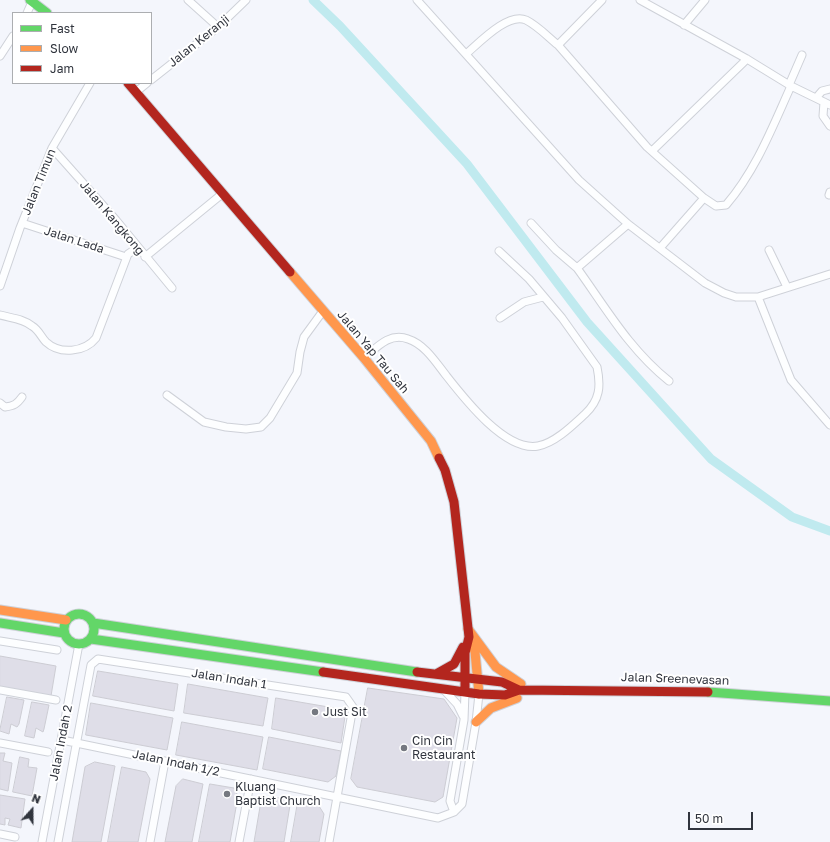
<!DOCTYPE html>
<style>
body{margin:0}
#map{position:relative;width:830px;height:842px;overflow:hidden;background:#f4f6fc;font-family:"Golos Text",sans-serif}
canvas{display:block}
.legend{position:absolute;left:12px;top:12px;width:140px;height:72px;box-sizing:border-box;background:#fff;border:1px solid #acaeb1;margin:0;padding:5px 7px;list-style:none;font-size:12px;color:#30343d}
.legend li{display:flex;align-items:center;gap:8px;height:20px}
.legend b{width:20px;border:1px solid #acaeb1}
.north{position:absolute;left:12px;top:790px;width:40px;height:40px;-webkit-text-stroke:3px #fff;paint-order:stroke;rotate:21deg;font-size:11px;font-weight:700;line-height:16px;text-align:center;color:#30343d}
.north::after{content:'';display:block;margin:auto;width:14px;height:18px;background:#30343d;clip-path:polygon(50% 0,100% 100%,50% 72%,0 100%)}
.scale{position:absolute;left:688px;top:812px;width:65px;height:18px;box-sizing:border-box;border:2px solid #30343d;border-top:0;padding-left:5px;font-size:12px;line-height:14px;white-space:nowrap;color:#30343d;-webkit-text-stroke:3px #fff;paint-order:stroke}
</style>
<div id="map">
<canvas width="830" height="842"></canvas>
<ul class="legend">
<li><b style="height:5px;background:#63d668"></b>Fast</li>
<li><b style="height:5px;background:#ff974d"></b>Slow</li>
<li><b style="height:5px;background:#b3261e"></b>Jam</li>
</ul>
<div class="north">N</div>
<div class="scale">50 m</div>
</div>
<script>
const g = document.querySelector('canvas').getContext('2d');
g.lineJoin = 'round';
function strokePath(path, color, width, dash) { g.strokeStyle = color; g.lineWidth = width; g.lineCap = dash ? 'butt' : 'round'; g.setLineDash(dash || []); g.stroke(path); }
function fillPath(path, color) { g.fillStyle = color; g.fill(path, 'evenodd'); }
function write(font, color, halo, rows, align = 'center') {
  g.font = font + ' "Golos Text",sans-serif'; g.lineWidth = 4; g.setLineDash([]); g.textBaseline = 'middle'; g.strokeStyle = halo; g.fillStyle = color; for (const [text, x, y, turn = 0] of rows) {
    g.save(); g.translate(x, y); g.rotate((+turn || 0) * Math.PI / 180); g.textAlign = isNaN(turn) ? turn : align; if (halo) g.strokeText(text, 0, 0); g.fillText(text, 0, 0); g.restore();
  }
}
strokePath(new Path2D(`
 M313,0l27,26 127,138 120,158 124,137 81,58 38,14`), '#c0eaef', 9);
const building = new Path2D(`
 M0,656l56,10 -5,30 -51,-9z
 M98,671l80,13 -4,27 -81,-15z
 M188,684l80,14 -5,28 -79,-13z
 M368,688l76,11 13,19 -14,79 -8,5 -78,-15 -6,-8z
 M7,697l17,3 -5,24 -2,3 -6,-3 -2,10 -9,-3z
 M276,698l70,12 -5,33 -69,-14z
 M32,702l17,3 -5,24 -1,3 -7,-4 -2,10 -9,-2z
 M91,703l82,15 -6,32 -81,-15z
 M182,722l81,15 -6,33 -81,-15z
 M269,737l72,14 -5,25 -8,6 -65,-13z
 M0,753h5l-2,8 9,2 -4,28 -8,-2z
 M20,757l9,2 -1,8 9,1 -5,28 -19,-4z
 M95,762l20,4 -14,76h-29l13,-75z
 M122,767l24,5 4,7 -12,63h-30z
 M183,779l20,5 -11,58h-27l11,-56z
 M210,784l24,4 4,8 -8,46h-31z
 M0,795l25,4 -4,29 -13,-3 2,-6 -5,-1v7l-5,-1z
 M269,797l22,2 -7,43h-30l7,-41z
 M298,802l21,4 5,8 -5,28h-28z`);
fillPath(building, '#dfdee8');
strokePath(building, '#ccccd3', 1);
const street = new Path2D(`
 M188,0l30,27
 M417,0l162,180 49,44 77,59 19,10 12,4h22l33,83 39,45
 M602,0l-44,45 89,102 57,51 12,8 10,-1c30,-35 46,-77 65,-119
 M640,0l107,59 44,27 39,19
 M27,13l5,-11
 M684,25l21,-25
 M466,54c13,-11 42,-42 60,-34 12,6 22,17 32,25
 M0,56l13,-20
 M151,80l67,-53 28,-27
 M789,85l13,-30
 M136,92l11,-9
 M816,98l6,-7 8,-2
 M824,102l-1,14 7,10
 M52,148l64,72 56,68
 M652,151l95,-92
 M829,195l1,-3
 M22,223l104,34
 M531,223l25,27 21,18
 M628,224l-51,44c29,40 52,81 92,113
 M660,248l44,-50
 M769,250l18,37
 M145,257l77,-63
 M0,286l20,-58 32,-80 38,-65
 M758,297l72,-23
 M0,315c11,3 24,4 32,11 7,4 9,11 14,16 14,13 39,10 50,-4l32,-84 9,-6
 M500,318l24,-16 19,-5
 M364,358c13,-11 26,-26 44,-19 16,5 27,22 37,35 18,23 60,78 93,72 17,-3 35,-21 47,-32 15,-14 16,-28 12,-47l-35,-49 -33,-39 -30,-28
 M167,395l37,27 22,5 20,2 15,-2 9,-9 27,-45 3,-21 4,-15 19,-26
 M0,403l5,4c9,-1 12,-3 17,-10
 M0,641l57,9
 M0,690l56,10
 M444,690l13,14 6,12
 M62,740l376,78 16,-6 8,-8 14,-82 3,-28
 M0,743l48,9
 M454,812l-4,-11 14,-81 1,-28
 M0,834l15,3
 M42,842l37,-198
 M58,842l33,-177 7,-6 248,38 7,10 -24,135
 M150,842l15,-81
 M239,842l12,-63`);
const fast = new Path2D(`
 M30,0l17,13
 M64 629a15 15 0 1 1 30 0a15 15 0 1 1-30 0Z
 M0,623l64,10
 M93,623l324,49
 M91,639l232,33
 M708,692l122,9`);
const slow = new Path2D(`
 M290,272l74,86 67,83 8,17
 M0,610l66,10
 M468,629l28,38 25,17
 M470,638l5,14 4,42
 M476,722l15,-14 26,-10`);
const jam = new Path2D(`
 M128,83l162,189
 M439,458l6,12 9,32 15,135 -4,16v39
 M323,672l156,22 26,1 14,-5
 M417,672l85,10 17,8 189,2
 M438,673l16,-9 9,-17`);
strokePath(street, '#ced1d8', 9);
strokePath(fast, '#ced1d8', 11);
strokePath(slow, '#ced1d8', 11);
strokePath(jam, '#ced1d8', 11);
strokePath(street, '#fdfeff', 7);
strokePath(fast, '#63d668', 9);
strokePath(slow, '#ff974d', 9);
strokePath(jam, '#b3261e', 9);
for (const [x, y, r, color] of [
 [315,712,4,"#757880"],
 [404,748,4,"#757880"],
 [227,794,4,"#757880"]
]) { const dot = new Path2D(); dot.arc(x, y, r, 0, 2 * Math.PI); g.fillStyle = color; g.fill(dot); strokePath(dot, '#fff', 1.5); }
write('12px', '#30343d', '#fff', [
 ["Jalan Keranji",199,41,-39],
 ["Jalan Timun",39,182,-68],
 ["Jalan Kangkong",112,218,50],
 ["Jalan Lada",74,240,18],
 ["Jalan Yap Tau Sah",373,352,50],
 ["Jalan Indah 1",229,679,9],
 ["Jalan Sreenevasan",675,679,2],
 ["Jalan Indah 2",61,743,-79],
 ["Jalan Indah 1/2",176,763,12]
]);
write('12px', '#30343d', '#fff', [
 ["Just Sit",323,712],
 ["Cin Cin",412,741],
 ["Restaurant",412,755],
 ["Kluang",235,787],
 ["Baptist Church",235,801]
], 'left');
</script>
